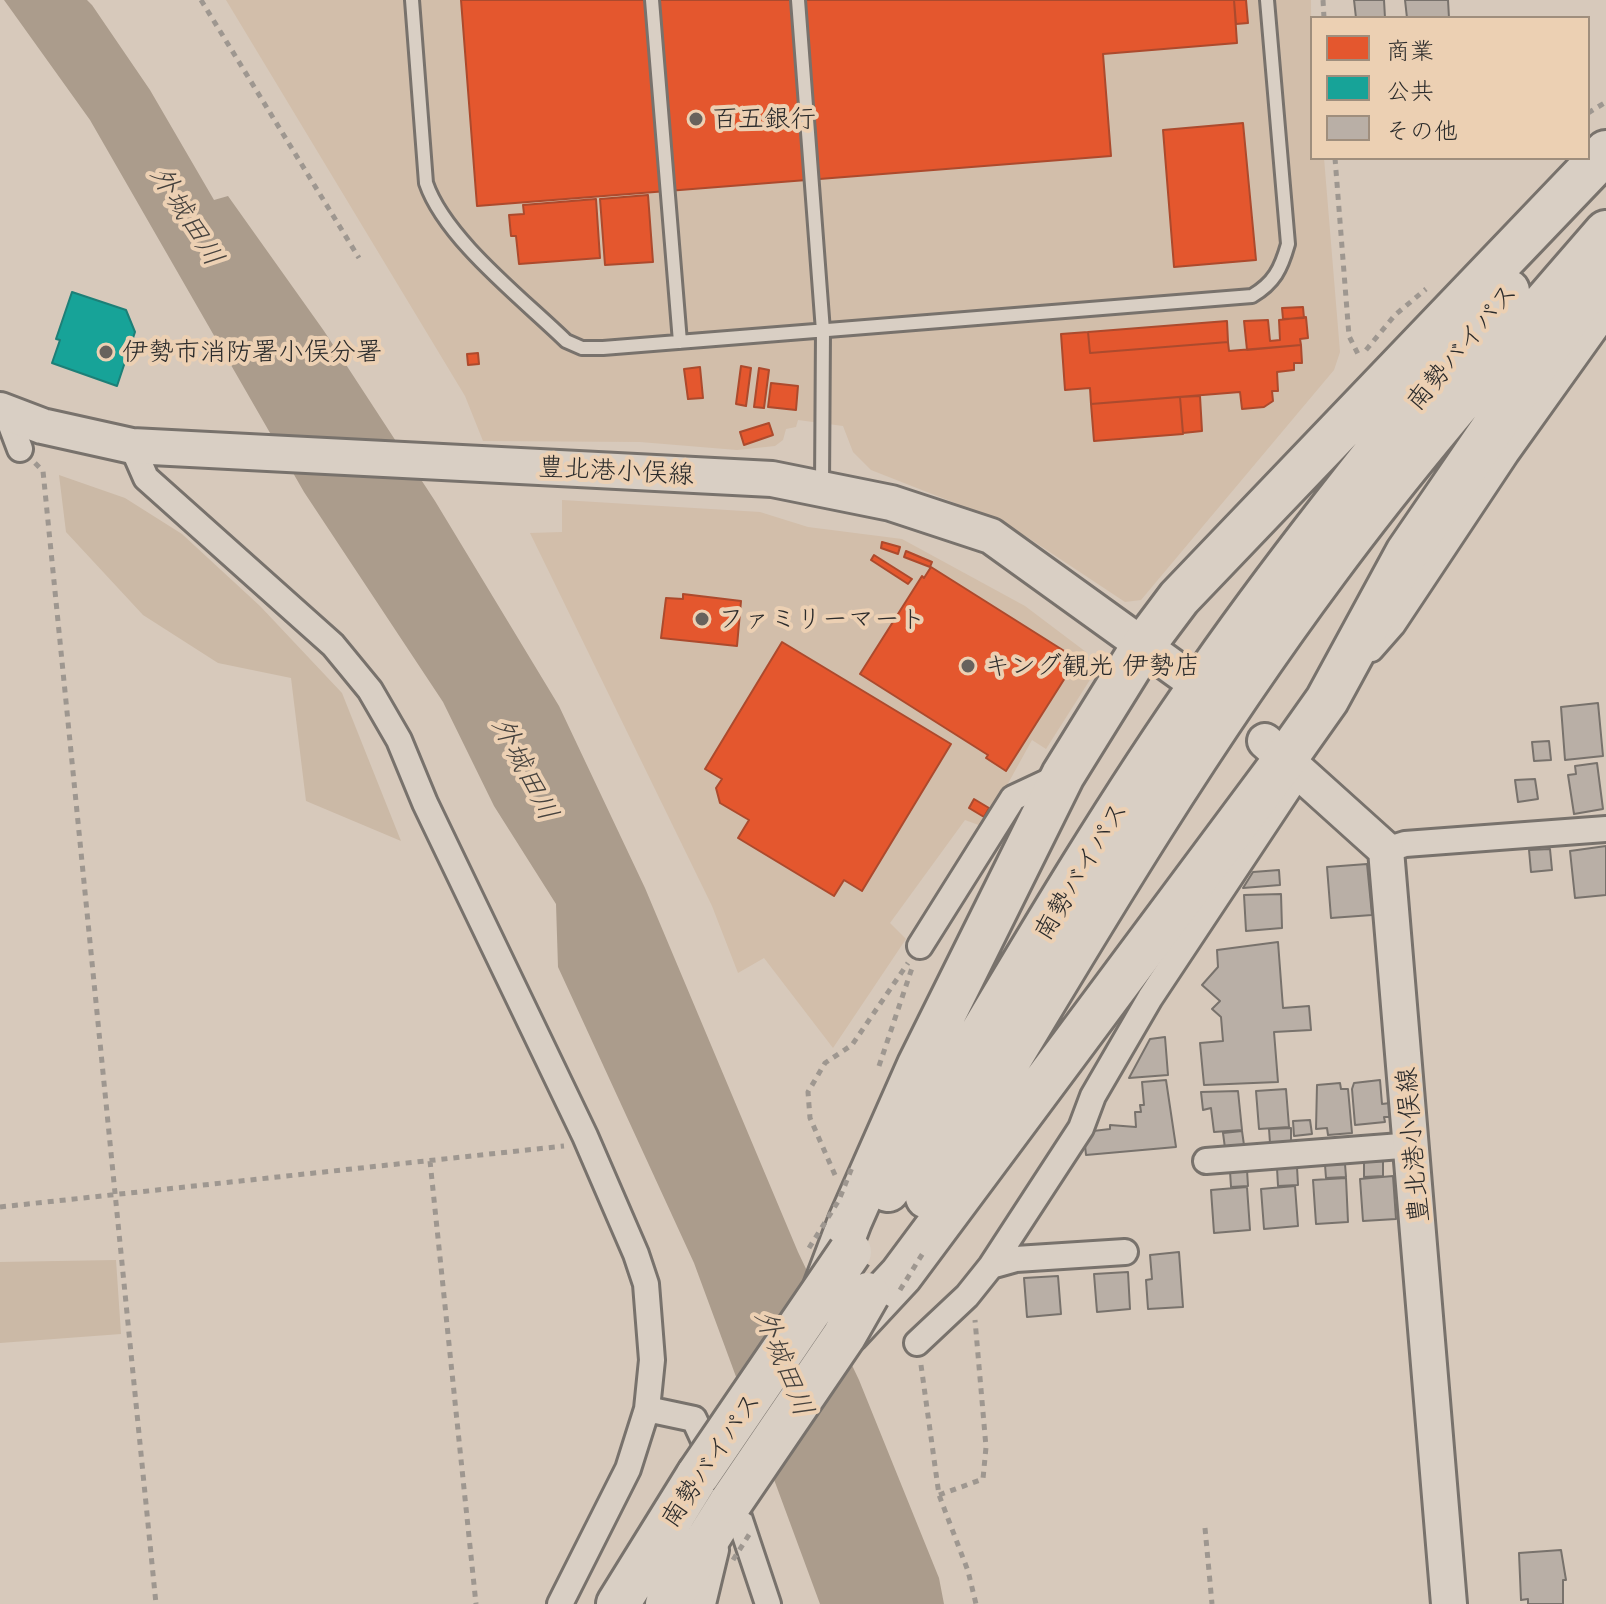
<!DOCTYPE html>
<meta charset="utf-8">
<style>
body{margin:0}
#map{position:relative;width:1606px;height:1604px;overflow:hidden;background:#d7c9bb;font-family:Mali,"Klee One",sans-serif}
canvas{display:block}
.legend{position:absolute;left:1310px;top:16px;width:280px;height:144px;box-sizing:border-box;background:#ecd0b3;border:2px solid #9f8e7d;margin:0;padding:10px 14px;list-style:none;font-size:24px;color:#2b2b2b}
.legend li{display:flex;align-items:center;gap:16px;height:40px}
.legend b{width:40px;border:2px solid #9f8e7d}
</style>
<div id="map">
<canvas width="1606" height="1604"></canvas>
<ul class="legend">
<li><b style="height:22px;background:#e4572e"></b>商業</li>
<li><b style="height:22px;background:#17a398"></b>公共</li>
<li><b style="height:22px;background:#b9afa6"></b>その他</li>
</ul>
</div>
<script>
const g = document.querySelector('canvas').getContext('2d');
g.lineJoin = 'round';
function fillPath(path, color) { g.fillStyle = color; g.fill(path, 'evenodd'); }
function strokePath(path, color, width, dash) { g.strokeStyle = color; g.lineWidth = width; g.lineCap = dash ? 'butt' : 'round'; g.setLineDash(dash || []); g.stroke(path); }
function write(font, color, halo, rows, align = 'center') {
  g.font = font + ' Mali,"Klee One",sans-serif'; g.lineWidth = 8; g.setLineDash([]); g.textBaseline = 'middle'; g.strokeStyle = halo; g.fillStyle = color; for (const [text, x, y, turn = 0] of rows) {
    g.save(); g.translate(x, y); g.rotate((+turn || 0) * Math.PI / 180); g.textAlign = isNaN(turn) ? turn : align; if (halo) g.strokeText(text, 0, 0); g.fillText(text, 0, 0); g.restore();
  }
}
fillPath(new Path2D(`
 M226,0h1085l1,158h12l16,194 -6,18 -193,230 -16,2 -98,-65 -72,-34 -84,-33 -18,-18 -10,-26 -45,-6 -2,7 -10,2 -3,11 -8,6 -38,4 -97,-8 -157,-1 -18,-45z
 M562,500l198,12 48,15 94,12 123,67 61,46 7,23 -47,74 -14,-9 -48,87 -19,-7 -75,103 16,16 -73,109 -69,-90 -26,15 -26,-67 -182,-373 32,-1z`), '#d2beaa');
fillPath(new Path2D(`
 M59,475l66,23 57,36 78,72 82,87 59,148 -95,-40 -15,-123 -73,-15 -75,-48 -77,-83z
 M116,1260l5,74 -121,9v-81z`), '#cbb9a6');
fillPath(new Path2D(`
 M4,0h83l5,5 58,85 64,110 14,-4 96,135 111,170 124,205 86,182 153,364 61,128 80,198 5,26h-124l-126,-341 -136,-296 -2,-63 -62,-98 -51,-104 -139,-210 -214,-372z`), '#ab9c8c');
const shops = new Path2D(`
 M461,0h773l3,43 -134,11 8,102 -634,50z
 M1234,0h12l2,23 -12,1z
 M1243,123l13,137 -82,7 -11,-137z
 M648,195l5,67 -48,3 -5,-66z
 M596,199l4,59 -81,6 -3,-28h-5l-2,-21 15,-1 -1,-9z
 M1303,307l1,11 -21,1 -1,-11z
 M1306,317l2,21 -8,1 1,6 -54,5 -3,-29 24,-1 2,21 10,-1 -1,-20z
 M1227,321l1,21 -138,11 -2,-21z
 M1088,332l2,21 138,-11 1,9 72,-6 1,18h-8v7l-17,2 1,19h-6l1,10 -9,6 -22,2 -2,-17 -149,12 -1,-16 -25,2 -4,-56z
 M478,353l1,11 -11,1 -1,-11z
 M741,366l10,2 -5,38 -10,-2z
 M700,367l3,31 -15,1 -4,-30z
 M759,368l10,2 -5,38 -10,-1z
 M771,383l27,3 -2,24 -28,-3z
 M1200,396l2,35 -19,2 -3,-36z
 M1180,397l3,37 -89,7 -3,-37z
 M769,423l4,12 -29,10 -4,-13z
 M882,542l18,5 -2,7 -17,-6z
 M906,551l26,11 -2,5 -26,-10z
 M874,555l38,24 -4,5 -37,-24z
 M931,567l146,92 -71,112 -20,-13 2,-3 -128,-81 62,-98 2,2z
 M683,594l58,7 -4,45 -76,-8 5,-40 17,1z
 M782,642l169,102 -89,147 -18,-11 -10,16 -96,-58 11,-18 -29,-17 -4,-15 6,-9 -17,-10z
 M974,799l15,9 -5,9 -15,-9z`);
fillPath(shops, '#e4572e');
strokePath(shops, '#ac4a2d', 2);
const public = new Path2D(`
 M72,292l54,18 9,22 -18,54 -65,-23 8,-23 -4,-1z`);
fillPath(public, '#17a398');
strokePath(public, '#1d7f77', 2);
const building = new Path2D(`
 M1354,0h30l1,18h-29z
 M1405,0h43l1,18h-42z
 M1598,703l5,53 -38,4 -4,-53z
 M1549,741l2,19 -17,1 -2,-19z
 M1597,763l6,46 -29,5 -6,-39 8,-1 -1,-8z
 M1535,779l3,20 -20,3 -3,-22z
 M1606,846v49l-31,3 -5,-47z
 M1550,849l2,21 -21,2 -2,-22z
 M1367,864l5,51 -41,3 -4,-51z
 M1279,870l1,15 -37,3 10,-16z
 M1281,894l1,34 -36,3 -2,-36z
 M1278,942l5,66 26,-2 2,24 -37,2 4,50 -74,3 -4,-42 23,-2 -2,-24 -9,-8 8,-8 -18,-16 16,-18 -1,-17z
 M1165,1037l3,38 -39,3 21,-39z
 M1166,1080l10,67 -90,8 -1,-10 8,-14 17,-2v-4l26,2 -1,-15h6l-1,-7h4l-2,-23z
 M1380,1080l2,24 8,-1 1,14h-7l1,5 -30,3 -3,-36 2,-6z
 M1340,1083l1,6h7l4,44 -24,2 -1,-7 -11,1 1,-44z
 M1286,1089l3,38 -30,2 -3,-38z
 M1238,1091l4,39 -28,2 -3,-24 -8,2 -2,-18z
 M1310,1120l2,14 -18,2 -1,-15z
 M1291,1128v13l-21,2 -1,-14z
 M1242,1131l2,14 -19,3 -2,-15z
 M1383,1161v15l-19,1v-15z
 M1345,1164l1,13 -20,1 -1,-13z
 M1297,1167l1,18 -20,1 -1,-18z
 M1247,1170l1,16 -17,1 -1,-16z
 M1393,1176l3,43 -33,2 -3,-42z
 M1346,1178l2,44 -32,2 -3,-44z
 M1295,1186l3,40 -34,3 -3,-40z
 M1247,1187l3,43 -36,3 -3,-43z
 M1179,1252l4,55 -35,2 -2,-29 6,-1 -2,-24z
 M1128,1272l2,37 -33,3 -3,-38z
 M1058,1276l3,38 -34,3 -3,-39z
 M1561,1550l5,30h-3v24h-35v-5l-7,1 -2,-47z`);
fillPath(building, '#b9afa6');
strokePath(building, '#78726c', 2);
const service = new Path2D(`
 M412,0l14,183c19,56 97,116 140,158l16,7h21l649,-52c22,-13 29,-27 36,-52l-21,-244
 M652,0l28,342
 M798,0l25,331 -1,155`);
const minor = new Path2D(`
 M6,412l14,37
 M132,446l14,32 187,167 37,45 29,50 26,63 160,333 51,118 10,30 6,76 -5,49 -19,60 -68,135
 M1371,649l22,-25 113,-170 100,-140
 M1386,850l19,-6 201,-15
 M920,946l93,-148 47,-22
 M1206,1161l208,-16
 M991,1266l25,-7 109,-7
 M917,1343l50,-47 24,-30 90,-138 12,-32 57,-98 150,-226
 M647,1409l47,10 45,98 29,87
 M703,1604l13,-54`);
const secondary = new Path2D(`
 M0,410l42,16 90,20 640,33 119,24 100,33 193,139
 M1265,741l121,109 63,754`);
const trunk = new Path2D(`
 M888,1190c104,-172 203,-349 319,-514 93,-133 197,-260 301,-385
 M927,1197c128,-212 251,-427 399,-626 87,-118 184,-228 280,-339
 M825,1287l25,-66 69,-156 144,-290 80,-129 36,-48 427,-446
 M848,1332l53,-57 385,-517 41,-58 80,-147 173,-252 26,-31
 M618,1604l80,-129
 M667,1604l64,-102`);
strokePath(service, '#78726c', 18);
strokePath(minor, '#78726c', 30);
strokePath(secondary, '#78726c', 40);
strokePath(trunk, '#78726c', 48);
strokePath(new Path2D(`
 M201,0l158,258
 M1323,0l1,18
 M1588,113l18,-11
 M1335,158l14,178 11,22
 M1366,350l29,-35 31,-26
 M35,463l8,8 113,1133
 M879,1066l34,-101
 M430,1161l46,443
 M835,1175l-25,-57 -2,-26 17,-29 27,-18 56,-82
 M0,1207l564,-61
 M921,1365l18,130 29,76 8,33
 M939,1495l44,-16 3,-32 -11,-127
 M1205,1528l7,76`), '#9e9790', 5, [6, 6]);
strokePath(service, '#d9cfc4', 12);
strokePath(minor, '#d9cfc4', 24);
strokePath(secondary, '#d9cfc4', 34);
strokePath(trunk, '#d9cfc4', 42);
const trunkBridge = new Path2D(`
 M698,1475l152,-223
 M731,1502l113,-166 24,-42`);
strokePath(trunkBridge, '#78726c', 48, []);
strokePath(new Path2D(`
 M809,1248l30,-48 14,-35
 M900,1290l23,-37
 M733,1560l19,-30`), '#9e9790', 5, [6, 6]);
strokePath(trunkBridge, '#d9cfc4', 42);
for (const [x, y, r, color] of [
 [696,119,8,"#67625d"],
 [106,352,8,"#67625d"],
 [702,619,8,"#67625d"],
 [968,666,8,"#67625d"]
]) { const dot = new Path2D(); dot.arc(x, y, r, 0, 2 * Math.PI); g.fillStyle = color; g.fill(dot); strokePath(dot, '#ecd0b3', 3); }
write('26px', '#2b2b2b', '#ecd0b3', [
 ["百五銀行",712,119],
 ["伊勢市消防署小俣分署",122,352],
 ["ファミリーマート",718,619],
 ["キング観光 伊勢店",984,666]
], 'left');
write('26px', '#2b2b2b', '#ecd0b3', [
 ["南勢バイパス",1462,347,-50],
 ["豊北港小俣線",616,471,3],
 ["南勢バイパス",1081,871,-59],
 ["豊北港小俣線",1413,1145,-95],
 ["南勢バイパス",711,1460,-56]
]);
write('italic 28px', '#46423e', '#ecd0b3', [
 ["外城田川",187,216,58],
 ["外城田川",525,769,63],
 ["外城田川",784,1363,68]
]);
</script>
